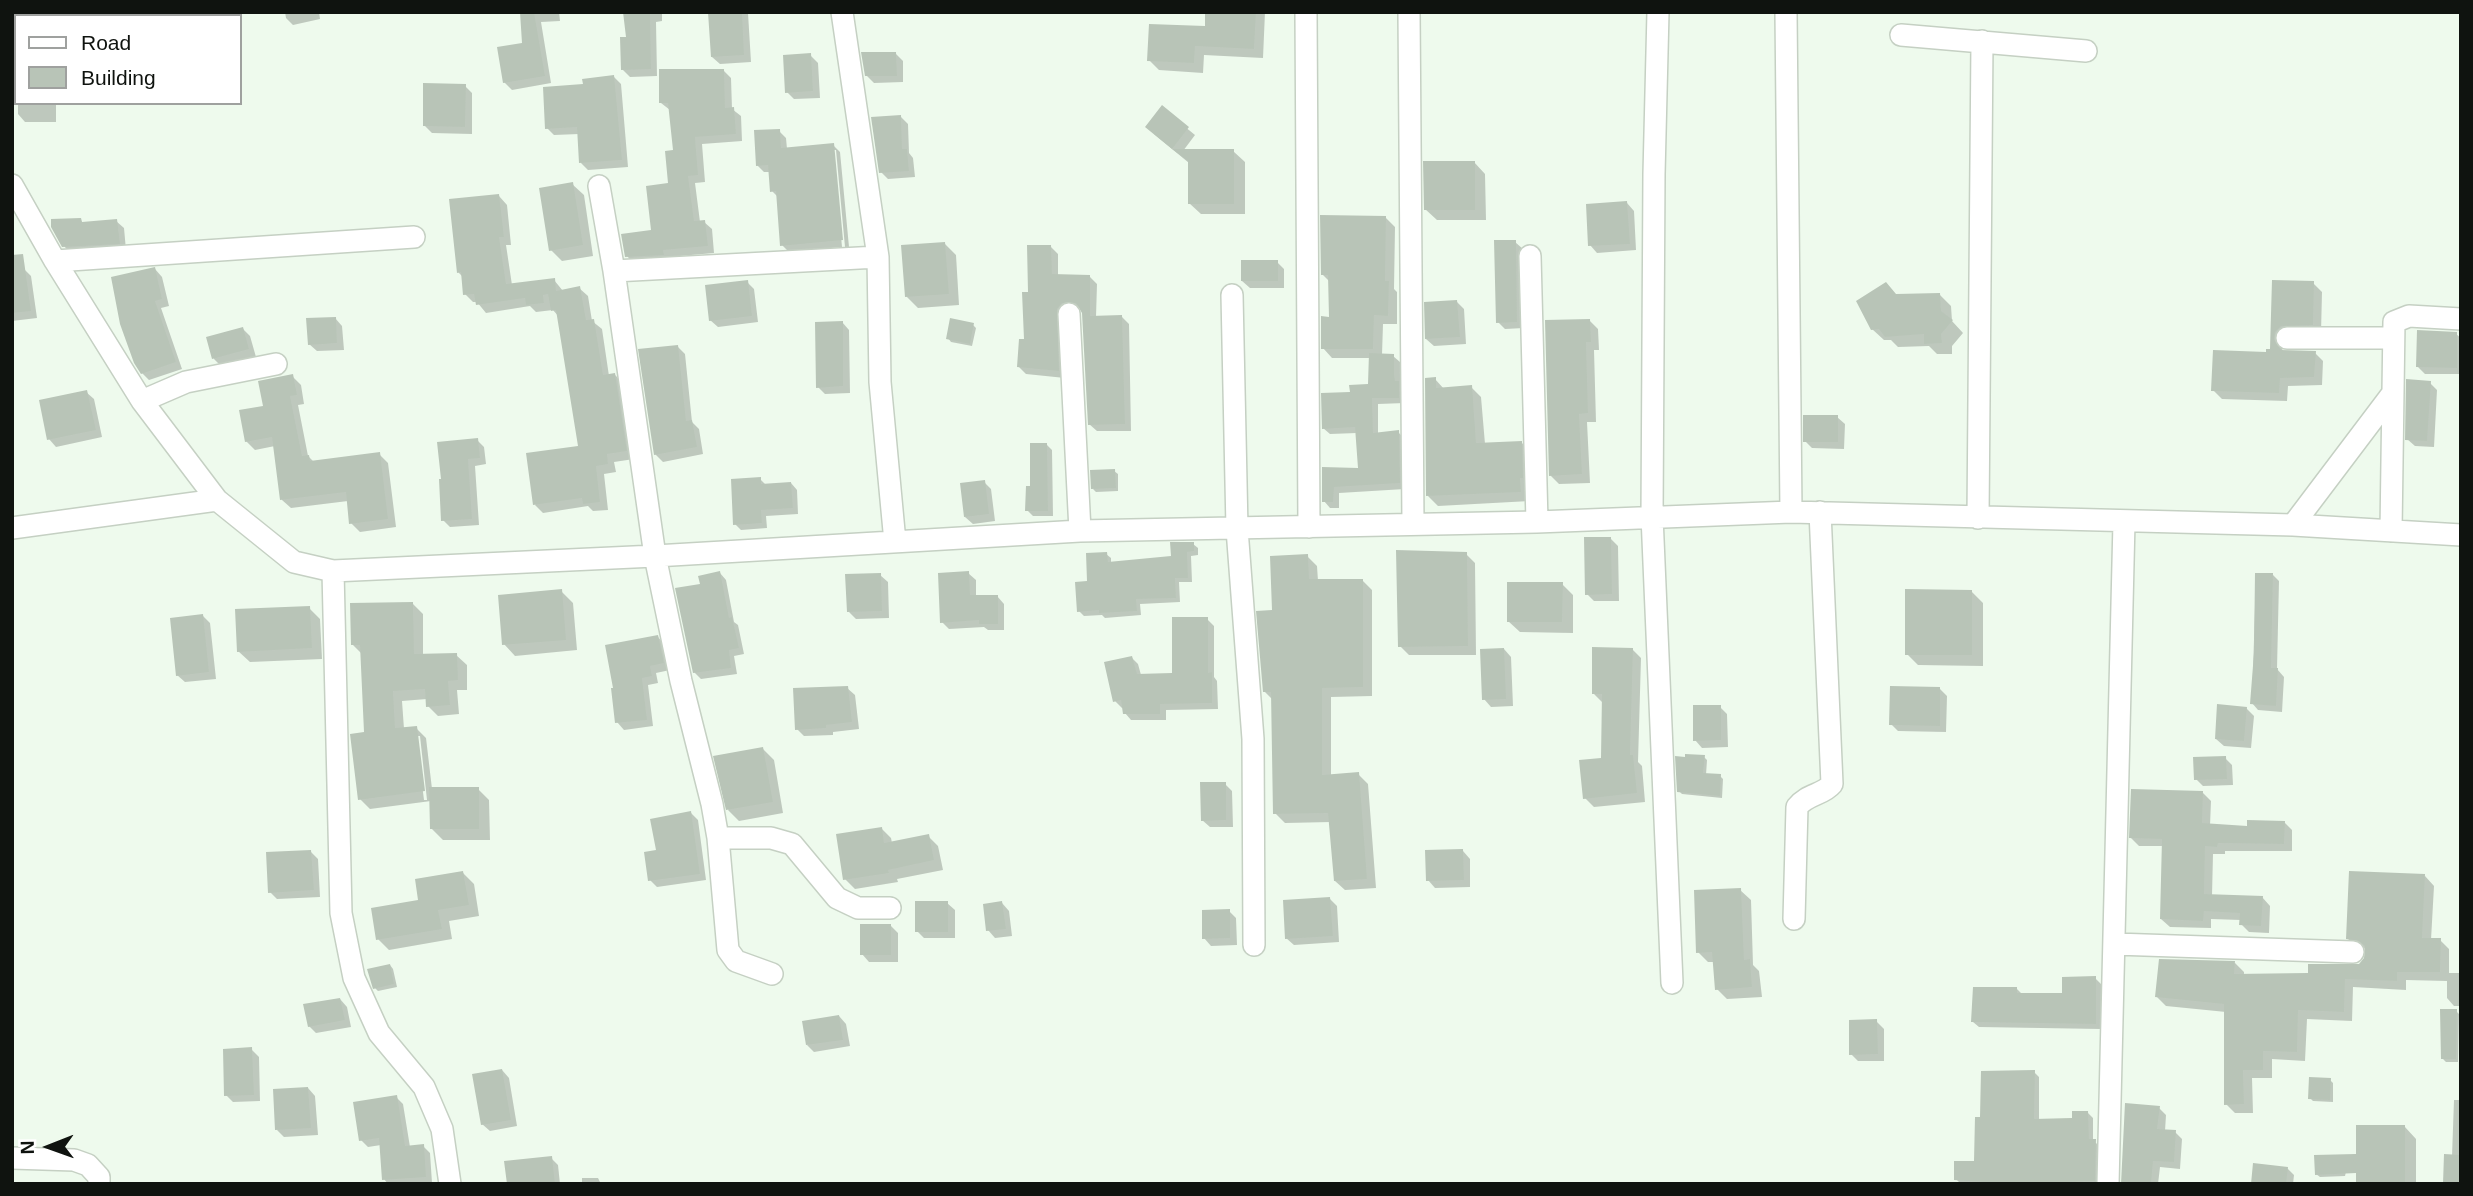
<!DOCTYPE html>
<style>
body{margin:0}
#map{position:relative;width:2473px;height:1196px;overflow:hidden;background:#eefaed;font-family:Helvetica,sans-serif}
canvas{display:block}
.frame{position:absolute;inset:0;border:14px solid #0f130f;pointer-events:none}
.legend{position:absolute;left:14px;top:14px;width:228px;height:91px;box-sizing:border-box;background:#fff;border:2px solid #9fa19f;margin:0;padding:9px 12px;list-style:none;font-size:21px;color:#0f130f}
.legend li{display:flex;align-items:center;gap:14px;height:35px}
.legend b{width:35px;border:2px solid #9fa19f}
.north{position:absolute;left:14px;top:1112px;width:70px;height:70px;-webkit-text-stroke:5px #fff;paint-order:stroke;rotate:269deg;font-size:19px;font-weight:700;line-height:28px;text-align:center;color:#0f130f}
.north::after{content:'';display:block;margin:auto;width:24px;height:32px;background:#0f130f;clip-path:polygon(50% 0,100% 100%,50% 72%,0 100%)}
</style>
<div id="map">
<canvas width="2473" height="1196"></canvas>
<div class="frame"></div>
<ul class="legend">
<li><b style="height:9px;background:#fff"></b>Road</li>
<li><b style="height:19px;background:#b8c4b7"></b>Building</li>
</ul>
<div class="north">N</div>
</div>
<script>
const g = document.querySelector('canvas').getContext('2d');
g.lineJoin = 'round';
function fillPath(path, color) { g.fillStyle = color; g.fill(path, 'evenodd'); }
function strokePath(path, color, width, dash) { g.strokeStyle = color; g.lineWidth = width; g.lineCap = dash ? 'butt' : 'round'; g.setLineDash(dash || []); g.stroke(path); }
fillPath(new Path2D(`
 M285,12h34l1,7 -27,6 -7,-7z
 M522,12h37l1,9 -19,1 10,61 -39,7 -8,-8 20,-38z
 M625,12h37v9l-6,1 1,54 -27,1 -8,-8 6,-30z
 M710,12l38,1 3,49 -31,2 -8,-7z
 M1207,12h58l-2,46 -59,-3 -1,18 -44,-3 -10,-10 57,-32z
 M895,53l8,8v21l-29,1 -8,-8z
 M810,55l8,8 2,35 -26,1 -7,-7z
 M724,71l7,7 1,31 9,7 1,25 -40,3 3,38 -10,1 5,39h4l8,7 2,24 -45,4 1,5 -36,2 -7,-8 26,-25 16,-46 6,-33 -5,-42 -9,-7z
 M12,77l2,2v28h-2z
 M614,77l7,7 7,83 -40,3 -7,-7 -2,-29 -25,1 -7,-7 38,-42z
 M465,86l7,7v41l-40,-1 -7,-7z
 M18,103h38v19h-31l-7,-8z
 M1162,108l33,27 -12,16h50l12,11v52h-44l-12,-11v-40l-35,-29z
 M901,117l7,7 1,29 4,5 2,19 -27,2 -7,-7z
 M779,131l7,7 1,11 46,-4 7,7 9,95h-4l-9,-97h-3l9,97 -53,5 -7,-7 -4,-48 -6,-6 -1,-19h-7l-7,-7z
 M1474,162l11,12 1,46h-49l-12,-11z
 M572,184l12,11 9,61 -31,5 -11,-11z
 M499,196l8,9 4,40h-5l6,40 42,-5 9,11 16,-3 9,8 4,25 10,8 7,47 6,-1 8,8 11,76 -20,3 2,10 -12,2 4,36 -15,1 -5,-5 -45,7 -8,-8 45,-58 -21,-130 -6,-7 -17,2 -6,-6 -44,7 -9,-11h-4l-8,-8 -2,-17 -5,-5z
 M1627,203l7,8 2,39 -39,3 -7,-8z
 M1385,217l10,10 -1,62 3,3v32h-14l-1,31 11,1 7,6v20l5,7v14l-27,1v30l20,-2 7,7v50l-66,4v15h-9l-6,-7v-32h36l-3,-36 -27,1 -7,-6 29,-34 18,-9v-27h-38l-9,-10 8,-30 -1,-36 -8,-8z
 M80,220l4,4 32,-3 8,7 2,22 -55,4 -7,-8z
 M1515,242l8,7 1,79 -19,1 -7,-7z
 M945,244l11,11 3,50 -41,3 -12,-12z
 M1051,247l7,7v22l32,1 7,7 -1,33h26l7,7 2,107h-34l-8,-7 -6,-114 -6,-3 -9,3 -3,68 -39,-4 -7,-7 7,-26 4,-48z
 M1277,262l7,7v19h-34l-8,-7z
 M24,269l7,7 6,42 -25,3v-50z
 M155,269l7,8 7,29 -8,2 21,61 -33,11 -7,-7z
 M747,282l7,7 4,33 -40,5 -8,-7z
 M2273,282l40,1 9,9 -1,41 -38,8 -1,8 2,3 31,1 8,8 -1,24 -34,1 -1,15 -65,-2 -9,-9 58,-39z
 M1940,295l11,11 1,15 11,12 -11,13v8h-15l-8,-8 -31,1 -7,-7h-7l-12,-11 25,-33z
 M1457,302l7,7 2,35 -32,2 -8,-7z
 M335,318l7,8 2,24 -27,1 -8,-7z
 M1589,320l9,9 1,21h-5l2,72h-9l3,61 -31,1 -8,-8z
 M842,322l7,8 1,63 -25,1 -7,-7z
 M973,325l3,3 -4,18 -21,-4 -3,-4z
 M243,329l7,7 6,21 -35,9 -7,-7 -6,-21z
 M2456,334l5,4v36h-36l-7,-7z
 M678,347l7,7 7,68 7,7 4,25 -40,8 -8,-8z
 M292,376l9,9 3,19 -6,1 10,51 6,6 65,-8 9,9 8,64 -36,5 -9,-9 -3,-22 -57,7 -9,-8 -7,-54 -20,4 -9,-9 19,-34z
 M1435,379l9,10 27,-2 10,10 4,47 36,-2 10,10 -1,49 -92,5 -10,-10z
 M2430,383l7,7 -3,57 -19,-1 -8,-7z
 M86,392l8,7 8,38 -46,10 -7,-8z
 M1837,417l8,7 -1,25 -32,-1 -7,-7z
 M477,440l7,7 2,17 -11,2 4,59 -29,2 -7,-7 -2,-40z
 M1047,445l5,5 1,66h-20l-6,-6z
 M1114,471l4,3v17l-22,1 -3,-3z
 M760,479l6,6 25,-2 6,7 1,24 -32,2 1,12 -26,2 -6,-6z
 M984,482l7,7 4,32 -22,3 -8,-7z
 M1611,539l7,7 1,55h-25l-7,-7z
 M1193,544l5,4v7l-7,1 1,26h-13l1,20 -40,2 1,11 -36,3 -3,-3 -18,1 -5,-5 10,-29 17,-28 5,4v5l61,-5z
 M1466,554l9,9 1,92h-67l-9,-9z
 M1307,556l10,10 1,15 44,-1 10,10v106l-41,1v79l27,-2 10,10 8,104 -31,2 -10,-9 -4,-59 -46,1 -10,-10 -2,-113 -9,-9 10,-79z
 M720,573l6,7 8,42 4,3 6,29 -10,2 3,18 -36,5 -7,-7 8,-86z
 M968,573l8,7v17l21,-1 7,8v26h-16l-4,-3 -35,2 -7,-7z
 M880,575l8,7 1,36 -33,1 -7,-7z
 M2256,575h17l6,6 -2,88 7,8 -2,35 -24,-2 -6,-7z
 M1562,584l11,11v38l-53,-1 -12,-11z
 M561,591l12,12 4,47 -62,6 -11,-12z
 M1971,591l12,12v63l-65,-1 -11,-11z
 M413,604l10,10v42l33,-1 11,10v25h-10l2,24 -21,2 -10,-10 -1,-7 -25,2 2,28 12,-1 10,10 6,51h46l11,11 1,40h-47l-12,-12v-27l-61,8 -10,-10 6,-65 -4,-80 -9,-9zM416,736h4l7,64h-3z
 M309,608l11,11 2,40 -72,3 -12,-11z
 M203,616l7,7 6,56 -31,3 -8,-7z
 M1207,619l7,7v51l3,4 1,28 -52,1v10h-35l-6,-7 -1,-6 -2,1 -7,-7 17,-43 6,6 3,11h32z
 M658,637l7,8 5,25 -14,3 2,10 -10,2 5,41 -29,4 -7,-8z
 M1504,649l7,8 2,49 -22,1 -7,-8z
 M1632,649l9,9 -3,104 4,4 3,36 -51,5 -9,-9 18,-38v-57l-9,-9z
 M847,688l8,7 4,34 -26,3v3l-29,1 -7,-7z
 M1940,689l7,7 -1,36 -48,-1 -7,-7z
 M1720,707l7,7 1,33 -26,1 -7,-8z
 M2246,708l8,8 -3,32 -27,-2 -8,-7z
 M763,749l11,11 9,53 -44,8 -11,-11z
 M1704,757l3,3 -1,15 14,1 3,3 -1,19 -40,-4 -3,-3z
 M2225,758l7,7 1,20 -30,1 -7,-7z
 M1225,784l7,7 1,36h-23l-8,-7z
 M2203,793l8,8 -1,25 39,2 35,-6 8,8v21h-67v3h-12l-1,42 50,1 8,9 -1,27 -20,-1 -8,-8v-4l-30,-1v9l-41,-1 -9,-8 2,-73h-24l-8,-8z
 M691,813l7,7 8,60 -49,7 -7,-7 8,-29z
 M881,828l10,10 1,5 36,-7 10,10 5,24 -46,9 1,3 -43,7 -10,-10z
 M1463,851l7,8v28l-35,1 -7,-8z
 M311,852l7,7 2,38 -43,2 -7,-7z
 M463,873l11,11 5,32 -30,5 3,18 -63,11 -11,-11 42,-37z
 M2425,876l9,10 -3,54h9l9,9v24h12v33h-7l-7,-8v-17l-41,-1v10l-53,-3 -1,34 -45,-2 -2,42 -33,-2v19h-20l1,35h-18l-9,-9v-92l-60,-6 -9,-9 78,-34 9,9v3h66l49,-9 7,-7 1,-10 -10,-2 -10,-9z
 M1740,890l11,10 2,65 6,6 3,26 -35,2 -10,-10 -3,-27h-6l-10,-10z
 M1330,899l7,7 2,36 -45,3 -8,-7z
 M947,903l8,7v28h-31l-7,-7z
 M1002,903l7,8 3,25 -17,2 -7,-8z
 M1229,911l7,7 1,27 -26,1 -7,-8z
 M891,926l7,7v29h-29l-7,-8z
 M390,965l3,4 4,18 -19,4 -3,-3z
 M2095,978l6,6v45l-122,-2 -6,-5 43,-34 6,6 42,1z
 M340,999l7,8 4,20 -35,6 -7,-7z
 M2456,1011l3,3 -1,48h-12l-3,-3z
 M839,1016l7,8 4,22 -36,6 -7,-7z
 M1876,1021l8,8v32h-26l-7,-7z
 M251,1049l8,8 1,44 -27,1 -7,-7z
 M502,1070l7,8 8,48 -27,5 -8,-7z
 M2034,1072l5,5v44l35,-1 14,-7 5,5v23l7,5 -1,38h-138l-5,-5 20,-17 6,-43z
 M2330,1080l3,3v19l-20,-1 -3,-3z
 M308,1088l7,8 3,39 -34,2 -7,-7z
 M396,1097l7,7 7,43 13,-1 7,7 2,30 -44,1 -4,-5 -3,-34 -13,2 -7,-7z
 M2454,1100h7v84l-9,-28z
 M2159,1108l7,7 -1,16 10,1 7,7 -2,30 -20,-2 -2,17h-35z
 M2405,1127l11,12v45h-50z
 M551,1158l7,7 2,19h-52z
 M2349,1159l-4,17 -25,1 -4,-3z
 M2287,1168l7,7 -1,9h-40z
 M582,1178h16l3,6h-19z`), '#0003');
fillPath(new Path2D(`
 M520,12h14l11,64 -42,7 -6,-36 25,-4z
 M623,12h27l1,57 -30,1 -1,-33h6z
 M708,12h34l2,43 -33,2z
 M1205,12h51l-2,37 -59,-3 -1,17 -47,-2 2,-37 56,2z
 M861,52h35l1,24h-32z
 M811,53l2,38 -28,2 -2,-38z
 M659,69h65l1,39 9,-1 2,27 -41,3 3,38 -10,1 6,45 11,-1 3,26 -45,4 1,5 -39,2 -4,-23 30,-4 -5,-44 22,-3 -3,-32 8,-1 -5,-47h-9z
 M614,75l8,85 -43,3 -2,-36 -32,2 -2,-42 40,-3 -1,-5z
 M423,83l43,1 -1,43 -42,-1z
 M1162,105l27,22 -17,22 -27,-22z
 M901,115l1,34h5l2,22 -30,2 -8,-56z
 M780,129l1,19 53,-5 9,97 -63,6 -4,-55 -6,1 -2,-27 -12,1 -2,-36z
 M1172,149h62v55h-46v-43z
 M1423,161h52v49h-51z
 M573,182l10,63 -34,6 -10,-63z
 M499,194l5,43h-5l7,47 49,-6 1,13 24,-5 6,34 8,-1 9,56 12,-2 12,78 -20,3 1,10 -12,2 4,36 -17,2 -1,-6 -49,7 -7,-52 52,-7 -22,-136 -5,1 -3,-17 -5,1 1,8 -18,2 -1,-7 -49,7 -2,-11 -11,1 -2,-23 -4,1 -8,-74z
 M1627,201l3,43 -42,2 -2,-42z
 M1320,215l66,1 -1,65h4l-1,35 -14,-1 -1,34h-52v-33l8,1 -1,-42h-7z
 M81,218l1,4 35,-3 3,25 -58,3 -11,-20v-8z
 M1494,240h22l1,82 -21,1z
 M945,242l4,52 -44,3 -4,-52z
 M1027,245h24l1,29 38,1v41l32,-1 3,109 -37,1 -6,-112 -6,-10h-14l-5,6 2,62 -42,-4 2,-28h5l-2,-47h6z
 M23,254l8,57 -19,2v-58z
 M1241,260h37v21h-37z
 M155,267l7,32 -7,2 21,61 -35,12 -7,-11 -14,-39 -9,-47z
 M748,280l4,36 -43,5 -4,-36z
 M2272,280l42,1 -1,44 -32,1 -6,6 -1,7 7,11 35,1 -2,26 -34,1 -1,15 -68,-2 2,-41 53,2v-3h4z
 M1886,282l10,12 44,-1 1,18 12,9 -12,14 1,9 -18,1v-10l-39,3 -6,-8 -8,1 -15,-29z
 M1457,300l3,37 -35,2 -1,-37z
 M336,317l1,26 -29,2 -2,-27z
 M950,318l24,5 -4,21 -24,-5z
 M1590,319l1,23h-5l2,71 -9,1 3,60 -33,2 -4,-156z
 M843,321v65l-27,2 -1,-66z
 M243,327l6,22 -37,10 -6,-22z
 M2417,330l40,2v36l-41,-1z
 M678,345l8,76 6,-1 5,27 -43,8 -16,-106z
 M1369,353l25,1v20l1,7h4v17h-27l1,35 26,-3 1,53 -66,4 -1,15h-11v-35l36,1 -3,-41 -33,2 -1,-36 29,-1 -1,-7 19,-1z
 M293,374l4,21 -7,1 12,60 7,-1 1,6 70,-9 8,67 -39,5 -3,-32 -66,8 -8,-63 -27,5 -6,-32 24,-4 -5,-25z
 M1436,377v11l36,-3 4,58 46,-2 1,37h-3l1,14 -95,4 -1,-118z
 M2406,379l25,2 -4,60 -22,-1z
 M87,390l9,40 -49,10 -8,-40z
 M1803,415h35v27h-35z
 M478,438l2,20 -12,1 4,60 -31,2 -2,-42h2l-4,-37z
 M1030,443h17l1,68h-23l1,-25h4z
 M1115,469l1,19 -25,1 -1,-19z
 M761,477v7l30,-2 2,26 -32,2 1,13 -29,2 -2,-46z
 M985,480l4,34 -25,3 -4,-34z
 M1584,537h27l1,57 -27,1z
 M1170,542h24v9l-7,1 1,26h-13l1,20 -40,1 1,12 -38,2v-3l-22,2 -2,-30 12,-1 -1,-28 21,-1 1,10 63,-6z
 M1396,550l71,2 1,94 -70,1z
 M1308,554l1,25h54v108l-41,1v87l37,-3 8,107 -33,2 -6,-68 -55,1 -2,-122h-8l-7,-81 16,-1 -2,-54z
 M720,571l9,47 3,-1 7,31 -10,2 2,18 -38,5 -18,-85 25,-4 -2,-8z
 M969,571l1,24h28v29h-19v-4l-39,3 -2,-50z
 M881,573l1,38 -35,1 -2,-38z
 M2255,573h18l-2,95h7l-2,38 -26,-2 4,-51z
 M1507,582h56l-1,40h-55z
 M562,589l4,51 -64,5 -4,-50z
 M1905,589l67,1v65h-67z
 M413,602l1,52 43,-1 1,27 -10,1 2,24 -24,2 -1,-18 -32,2 2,37 22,-2 8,65 -67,9 -8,-66 14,-2 -4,-87h-9l-1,-42z
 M310,606l2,42 -75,4 -2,-43z
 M203,614l6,58 -33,4 -6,-58z
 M1172,617h36v56l4,-1v31l-52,1v10h-37l-2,-14 -8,2 -9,-40 28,-6 5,18 35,-1z
 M658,635l6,28 -14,3 2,10 -10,2 5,42 -32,3 -4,-35h2l-8,-43z
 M1592,647l41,1 -3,107h3l4,38 -54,6 -4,-39 22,-2 1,-64h-10z
 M1504,648l2,51 -24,1 -2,-51z
 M848,686l4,36 -26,3v3l-31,2 -2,-42z
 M1890,686l50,1v39l-51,-1z
 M2217,704l30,3 -3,34 -29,-2z
 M1693,705h28v35l-28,1z
 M763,747l10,55 -47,8 -13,-54z
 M1685,754l20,1 -2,18 18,1 -1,22 -43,-4 -2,-36 10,1z
 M2226,756l1,23 -33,1 -1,-23z
 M1200,782h26v38l-25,1z
 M429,787h50v42h-49z
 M2131,789l72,2 -1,32 45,3v-6l38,1 -1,23 -66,-1 -1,4 -12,-1 -1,48 59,2 -2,30 -22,-1 1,-12 -36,-2 -1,10 -43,-2 2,-80 -33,-1z
 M691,811l9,63 -52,7 -4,-29 12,-2 -6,-31z
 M882,827l2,16 45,-9 5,26 -46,10 1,3 -46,7 -7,-46z
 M1463,849l1,31 -38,1 -1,-31z
 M311,850l3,40 -46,3 -2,-41z
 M463,871l6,34 -31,5 4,19 -66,11 -5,-32 47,-8 -3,-21z
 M2349,871l76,3 -3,64h19l-1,34h-43v9l-52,-2 -1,33 -46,-2 -1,42 -34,-1v19h-20l1,34 -20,1v-101l-69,-7 4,-38 76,2 -1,13 74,-1v-9h51l5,-6 1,-12 -6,-5 -13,-2z
 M1741,888l3,72 6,-1 2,28 -37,3 -3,-38 -16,1 -2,-63z
 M1330,897l3,39 -48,3 -2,-39z
 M915,901h33v31h-33z
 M1002,901l4,28 -20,2 -3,-27z
 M1230,909v29l-28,1v-29z
 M860,924h31v31h-31z
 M390,964l4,20 -21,5 -6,-20z
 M2096,976v48l-125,-2 2,-35h44v6h45v-16z
 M340,998l5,22 -37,7 -5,-23z
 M2440,1009h17l-1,50h-15z
 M839,1015l4,25 -37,5 -4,-24z
 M1877,1019l1,35 -29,1v-35z
 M252,1047l2,48 -30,1 -1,-47z
 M502,1069l9,51 -30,5 -9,-51z
 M2035,1070l-1,49 38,-1v-7h16l1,28h7l-1,42 -83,3 -58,-4v-19h20l1,-44h5l1,-46z
 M2309,1077l22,1 -1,22 -22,-1z
 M308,1087l3,41 -36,2 -2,-41z
 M397,1095l8,51 19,-2 2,33 -44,3 -3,-42 -20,3 -6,-39z
 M2125,1103l35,3 -3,23 19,1 -2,32 -21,-1 -2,23h-30z
 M2356,1125h49v59h-49v-11l-41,2 -1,-20 42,-1z
 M2444,1154l17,1v29h-18z
 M552,1156l3,28h-48l-3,-23z
 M2253,1163l35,4 -2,17h-35z`), '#b8c4b7');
const street = new Path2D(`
 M842,12l36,245 2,125 15,160
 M1306,12l3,515
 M1409,12l4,512
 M1658,12l-4,162 -2,342 20,467
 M1786,12l5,500
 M1901,35l185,16
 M12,185l43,76 87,140 75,99 77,62 39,9 322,-15 425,-25 457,-9 254,-10 502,13 168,10
 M599,186l15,85
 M1530,256l7,266
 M55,261l359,-24
 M1232,295l5,234 16,210 1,206
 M1069,314l11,217
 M2287,338h106
 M142,401l44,-19 90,-18
 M1978,518l4,-477
 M2293,525l99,-131
 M12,528l205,-28
 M2391,531l3,-209 15,-6 52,3
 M333,571l8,342 13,65 25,55 45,54 18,42 8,55
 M718,838h53l21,6 45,54 21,10h32
 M1794,919l3,-112c10,-13 26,-12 35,-23l-12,-272
 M2115,944l238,8
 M772,974l-36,-13 -8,-11 -10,-112 -6,-34 -31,-123 -26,-125 -41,-285 264,-14
 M12,1158l62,2 14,5 11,12v7
 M2108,1184l16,-662`);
strokePath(street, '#c5d0c3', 24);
strokePath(street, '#fff', 21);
</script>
